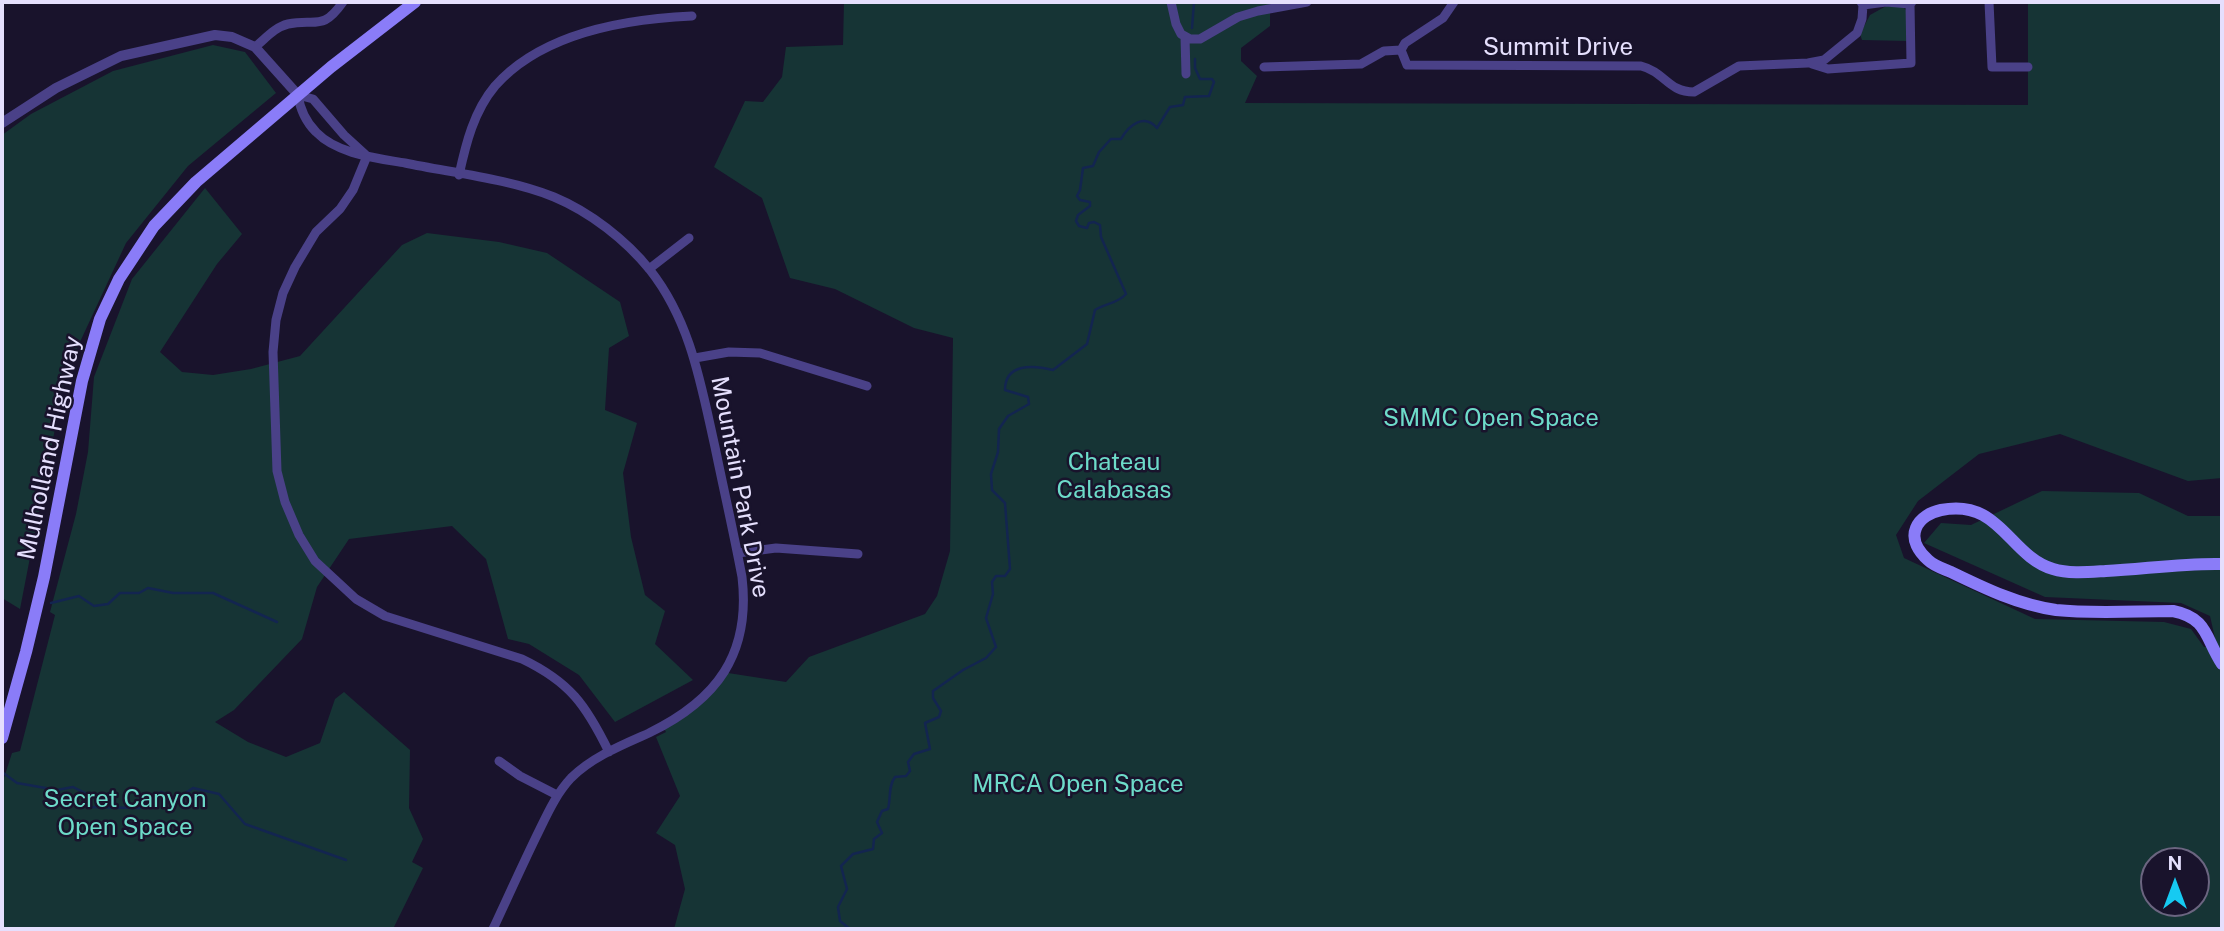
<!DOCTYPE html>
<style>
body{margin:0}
#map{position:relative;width:2224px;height:931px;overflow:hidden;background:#19132c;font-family:"Public Sans",sans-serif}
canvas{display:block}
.frame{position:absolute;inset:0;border:4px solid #e5dffd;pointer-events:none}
.north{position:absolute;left:2140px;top:847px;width:70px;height:70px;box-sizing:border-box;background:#19132c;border:2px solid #6b6580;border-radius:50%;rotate:0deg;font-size:19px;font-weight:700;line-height:28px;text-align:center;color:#e5dffd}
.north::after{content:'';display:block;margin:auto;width:24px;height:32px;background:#16caf2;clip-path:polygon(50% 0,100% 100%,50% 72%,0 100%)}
</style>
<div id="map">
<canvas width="2224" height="931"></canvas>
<div class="frame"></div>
<div class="north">N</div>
</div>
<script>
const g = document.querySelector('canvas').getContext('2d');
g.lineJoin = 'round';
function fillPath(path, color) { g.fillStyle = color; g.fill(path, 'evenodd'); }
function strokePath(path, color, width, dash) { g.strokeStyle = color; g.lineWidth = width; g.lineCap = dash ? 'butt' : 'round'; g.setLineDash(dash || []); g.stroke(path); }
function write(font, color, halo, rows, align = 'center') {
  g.font = font + ' "Public Sans",sans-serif'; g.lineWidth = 5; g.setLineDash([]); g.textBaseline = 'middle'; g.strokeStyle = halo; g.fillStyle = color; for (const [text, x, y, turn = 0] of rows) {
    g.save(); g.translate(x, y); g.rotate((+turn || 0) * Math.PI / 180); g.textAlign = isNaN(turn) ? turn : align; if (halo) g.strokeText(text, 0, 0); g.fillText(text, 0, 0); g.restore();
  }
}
fillPath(new Path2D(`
 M844,2h426v24l-29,22v13l16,15 -12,27 783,2v-103h194v476l-34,3 -128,-47 -81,20 -61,47 -22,34 8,23 131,61 129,3 27,7 13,18h13l-7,-31 -29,-13 -136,-6 -121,-54 17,-20 30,2 71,-34 97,2 49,23h34v413h-1548l11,-40 -10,-44 -19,-12 24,-37 -24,-59 10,-5 -4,-8 16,-8 50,-43 58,9 23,-25 116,-43 12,-18 13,-45 3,-213 -39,-10 -79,-39 -45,-11 -28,-80 -48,-31 31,-66 18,1 19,-25 4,-30 57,-2zM2154,861h42v42h-42z
 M1888,5l15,2 5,5v29l-46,-1 -2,-6 10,-19z
 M213,45l32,7 31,41 -88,73 -62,77 -60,129 -46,237 -18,-11v-463l29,-21 82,-43z
 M205,188l37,46 -25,30 -57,88 22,20 31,3 38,-6 49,-13 102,-111 25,-12 72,9 48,11 73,49 9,34 -20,12 -4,62 32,13 -14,50 8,64 14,58 20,16 -10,33 38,36 -78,42 -36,-47 -50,-31 -21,-5 -22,-80 -34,-33 -103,13 -32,48 -15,52 -68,71 -19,12 33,20 38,15 34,-14 15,-44 9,-7 66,58 -1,58 14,31 -11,23 11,6 -30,61h-391v-145l10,-31 8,-2 35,-136 -5,-3 26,-98 12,-62 6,-75 38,-98z`), '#163435');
strokePath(new Path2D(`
 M1192,28l2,-26
 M51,603l28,-7 15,10 14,-2 12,-11h19l9,-5 25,5h40l64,29
 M2,772l15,11 40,7 16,-3 12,6 6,14 48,1 22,-16 16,7 16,-11 26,6 26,30 101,36
 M850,929l-10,-8 -2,-14 9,-18 -6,-23 12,-12 20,-5 1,-10 8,-6 -5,-11 5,-11 6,-2c3,-11 0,-23 7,-32l11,-1 4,-5 -2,-9 6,-8 16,-5 -5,-26 14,-6 2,-6 -8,-13v-7l30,-21 23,-12 10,-11 -10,-29 7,-24 -1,-12 4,-6h9l5,-7 -5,-66 -13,-13 -1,-16 7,-22 1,-23 9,-13 21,-12 -1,-7 -23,-7c0,-27 28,-25 48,-20l34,-26 8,-34c11,-7 22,-6 31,-16l-25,-57 -1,-12 -6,-3 -5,1 -2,5 -8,-2 -3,-5 2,-6 12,-9v-4l-10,-2 -3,-4 3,-6 3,-22 10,-2 6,-14 12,-13h10c8,-14 23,-26 36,-11l13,-21 13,-2 2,-8 24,-1 5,-14 -2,-3h-12l-5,-11v-9`), '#132550', 2.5);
strokePath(new Path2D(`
 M1171,2l5,22 5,10 9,5h10l38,-22 20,-6 49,-9
 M1454,2l-11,16 -38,25 -4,7 6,15 234,1c24,6 27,26 53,26l45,-26 69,-3 16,-3 33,-27 5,-14 1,-14 -2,-3
 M1989,2l3,65h36
 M1863,5l23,-3 24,2 2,-2
 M1185,37l1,37
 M255,47c10,-8 20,-20 33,-23 28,-6 34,8 55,-22
 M1812,64l16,5 83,-6 -1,-59
 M1264,67l97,-3 23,-13 17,-1
 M367,156l-23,-21 -31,-36 -15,-4c2,14 7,26 18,37 21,22 60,26 89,31 48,10 104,16 149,34 36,15 72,43 96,73 41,52 51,115 65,177 9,44 19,87 27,130 9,77 -25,123 -93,156 -27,12 -57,24 -78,45 -16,17 -25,39 -35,59 -15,31 -29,62 -43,92
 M367,156l-14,34 -13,19 -24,23 -21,35 -12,26 -7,27 -3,32 4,119 8,31 14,33 16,26 41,38 29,17 137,43c48,23 64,46 87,93
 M459,175c7,-32 15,-64 36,-89 47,-53 130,-67 197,-70
 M649,269l40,-31
 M695,358l34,-6 31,1 107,33
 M738,553l38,-5 82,6
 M499,761l21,15 37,19`), '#4a4188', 9);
strokePath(new Path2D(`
 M2,123l54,-35 65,-32 94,-21 17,2 23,10 43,48`), '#4a4188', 10);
strokePath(new Path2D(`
 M2222,564c-39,-1 -77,5 -116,7 -17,1 -37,3 -53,-2 -44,-13 -53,-71 -112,-59 -10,2 -21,8 -25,18 -5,12 3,24 12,32 6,6 16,9 23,12 33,16 68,33 105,38 37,4 79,1 117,1 35,7 32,27 49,53
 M2,738l24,-86 18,-75 38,-196 18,-62 19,-40 35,-53 42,-44 135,-115 84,-65`), '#8a7cf8', 12);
write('24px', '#e5dffd', '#19132c', [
 ["Summit Drive",1558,48],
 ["Mulholland Highway",50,448,-78],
 ["Mountain Park Drive",740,487,79]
]);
write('24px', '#6ddbc9', '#19132c', [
 ["SMMC Open Space",1491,419],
 ["Chateau",1114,463],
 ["Calabasas",1114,491],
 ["MRCA Open Space",1078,785],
 ["Secret Canyon",125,800],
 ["Open Space",125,828]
]);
</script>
